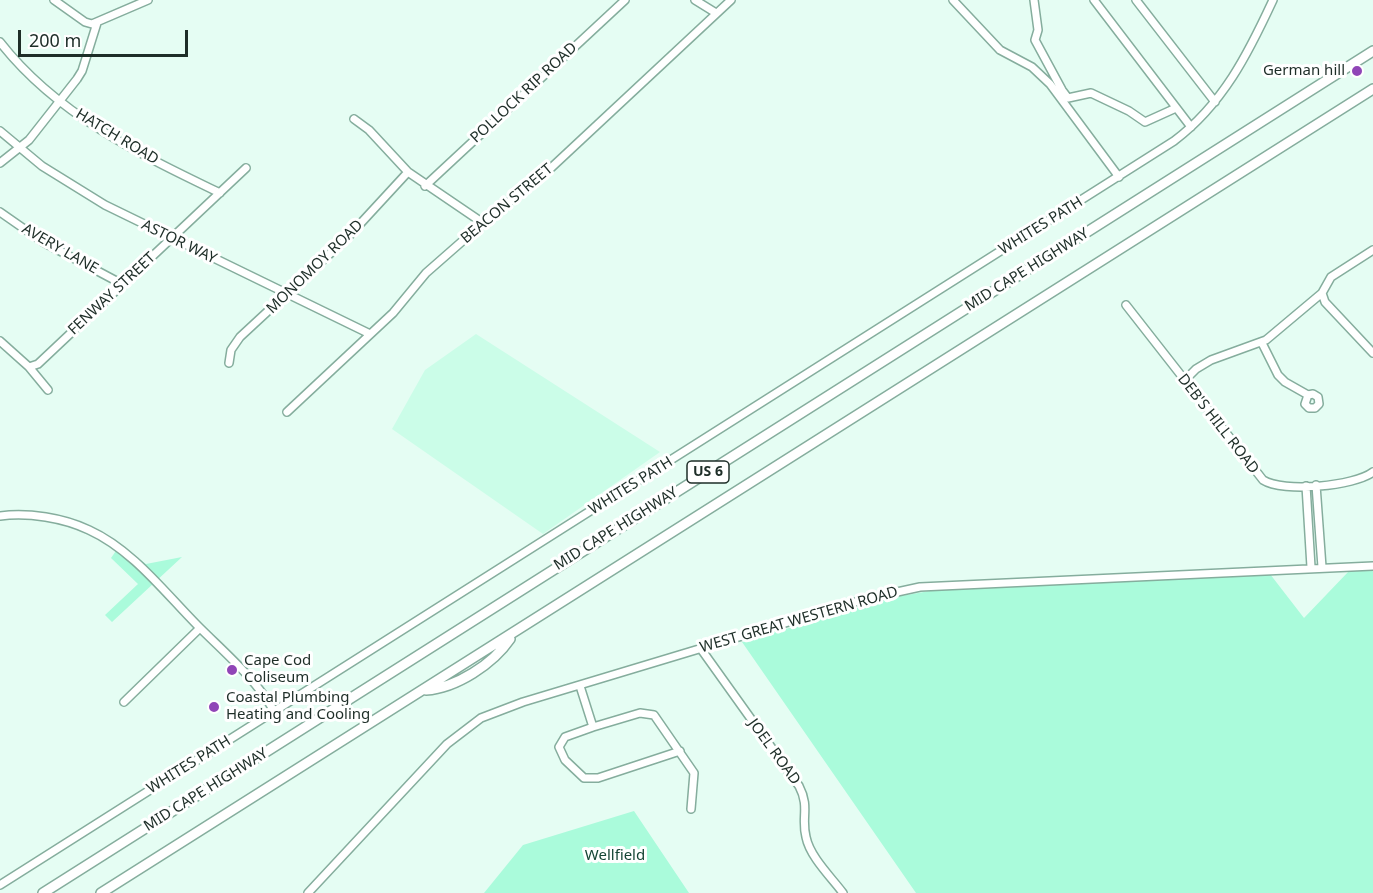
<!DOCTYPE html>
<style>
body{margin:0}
#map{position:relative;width:1373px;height:893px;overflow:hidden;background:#e5fdf3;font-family:"Noto Sans",sans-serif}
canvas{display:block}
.scale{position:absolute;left:18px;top:30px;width:170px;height:27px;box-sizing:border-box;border:3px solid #1e2e28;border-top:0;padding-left:8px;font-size:18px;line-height:21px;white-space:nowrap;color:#1e2e28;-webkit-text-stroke:4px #fff;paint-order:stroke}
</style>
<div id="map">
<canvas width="1373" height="893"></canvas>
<div class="scale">200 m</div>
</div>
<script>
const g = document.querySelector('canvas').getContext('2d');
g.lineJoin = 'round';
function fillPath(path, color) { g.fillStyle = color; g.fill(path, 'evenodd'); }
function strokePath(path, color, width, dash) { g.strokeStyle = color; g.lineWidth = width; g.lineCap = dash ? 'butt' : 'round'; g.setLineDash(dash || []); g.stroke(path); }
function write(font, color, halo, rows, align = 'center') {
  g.font = font + ' "Noto Sans",sans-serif'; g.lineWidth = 6; g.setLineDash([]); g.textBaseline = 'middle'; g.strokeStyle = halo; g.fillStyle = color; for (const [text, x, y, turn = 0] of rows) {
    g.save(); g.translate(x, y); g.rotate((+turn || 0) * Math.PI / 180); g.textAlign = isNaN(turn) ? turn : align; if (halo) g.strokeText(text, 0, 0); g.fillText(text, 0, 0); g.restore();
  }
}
fillPath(new Path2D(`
 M476,334l184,118 -117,82 -151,-105 33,-59z`), '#cbfde8');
fillPath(new Path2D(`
 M120,545l26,19 36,-7 -70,65 -7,-7 33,-31 -27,-26z
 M1373,570v323h-457l-174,-251 148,-44 45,-8 335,-16 34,44 45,-47z
 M634,811l55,82h-205l39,-48z`), '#aafbdb');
const minor = new Path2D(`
 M54,0l31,22 7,2 56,-24
 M695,0l21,13
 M953,0l47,50 32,17 18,17 69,93
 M1034,0l4,30 -3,10 27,50 6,8 23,-5 38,18 16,11 31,-14
 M1094,0l97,127
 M1136,0l79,102
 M0,42c56,72 139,112 220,151
 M354,119l15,11 39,42 75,51
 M0,131l42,35 63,39 265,129
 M0,163l29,-23 48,-61 5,-8 15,-48
 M425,186l200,-186
 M0,212l43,30 79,42
 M1373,250l-42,27 -9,16 3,9 48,51
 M1126,305l137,175c20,13 92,6 110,-8
 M0,341l29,26 19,23
 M1262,343l16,32 7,7 23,13 5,-1 5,3 1,7 -4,4h-6l-4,-4 3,-9
 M229,363l2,-13 9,-13 108,-100 60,-65
 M29,367l9,-3 208,-196
 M1184,381l12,-12 15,-9 55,-20 56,-47
 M287,412l106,-99 33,-40 57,-50 69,-56 179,-167
 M1316,485l6,82
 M1306,486l5,81
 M0,516c28,-4 64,2 89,14 44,20 76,63 109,96 27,27 57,52 76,85
 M701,649l98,137c11,21 2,31 7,51 4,20 25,40 37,56
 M580,686l13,41 47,-14 14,2 40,58 -3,36
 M124,702l76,-74
 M593,727l-28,10 -6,10 6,13 19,18h14l82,-27
 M0,885l1174,-744c49,-37 74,-87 99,-141
 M308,893l139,-149 34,-26 42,-16 342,-103 55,-12 453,-21`);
const highway = new Path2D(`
 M426,690c30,-2 67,-26 84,-51
 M43,893l1330,-842
 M101,893l1272,-804`);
strokePath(minor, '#85ad9d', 10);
strokePath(highway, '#85ad9d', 12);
strokePath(minor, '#fff', 7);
strokePath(highway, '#fff', 9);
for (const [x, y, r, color] of [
 [1357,71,6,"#9045b7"],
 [232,670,6,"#9045b7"],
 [214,707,6,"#9045b7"]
]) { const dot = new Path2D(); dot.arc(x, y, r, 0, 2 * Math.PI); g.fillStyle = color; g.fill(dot); strokePath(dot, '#fff', 2); }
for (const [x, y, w] of [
 [708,472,42]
]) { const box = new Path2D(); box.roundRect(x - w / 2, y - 11, w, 22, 4.5); g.fillStyle = '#fff'; g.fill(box); strokePath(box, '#1e2e28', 1.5); }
write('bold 14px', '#1e2e28', null, [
 ["US 6",708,472]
]);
write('15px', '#1e2e28', '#fff', [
 ["German hill",1345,71,"right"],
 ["Cape Cod",244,661],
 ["Coliseum",244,678],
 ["Coastal Plumbing",226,698],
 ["Heating and Cooling",226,715]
], 'left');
write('15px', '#1e2e28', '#fff', [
 ["POLLOCK RIP ROAD",524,93,-43],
 ["HATCH ROAD",117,137,31],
 ["BEACON STREET",507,204,-40],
 ["WHITES PATH",1041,226,-32],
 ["ASTOR WAY",179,242,26],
 ["AVERY LANE",60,249,30],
 ["MONOMOY ROAD",315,267,-44],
 ["MID CAPE HIGHWAY",1027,270,-32],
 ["FENWAY STREET",112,294,-43],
 ["DEB'S HILL ROAD",1218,424,52],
 ["WHITES PATH",631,486,-32],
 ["MID CAPE HIGHWAY",616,529,-32],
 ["WEST GREAT WESTERN ROAD",799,620,-16],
 ["JOEL ROAD",774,752,54],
 ["WHITES PATH",189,765,-32],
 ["MID CAPE HIGHWAY",206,790,-32]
]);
write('15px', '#154535', '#fff', [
 ["Wellfield",615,856]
]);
</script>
